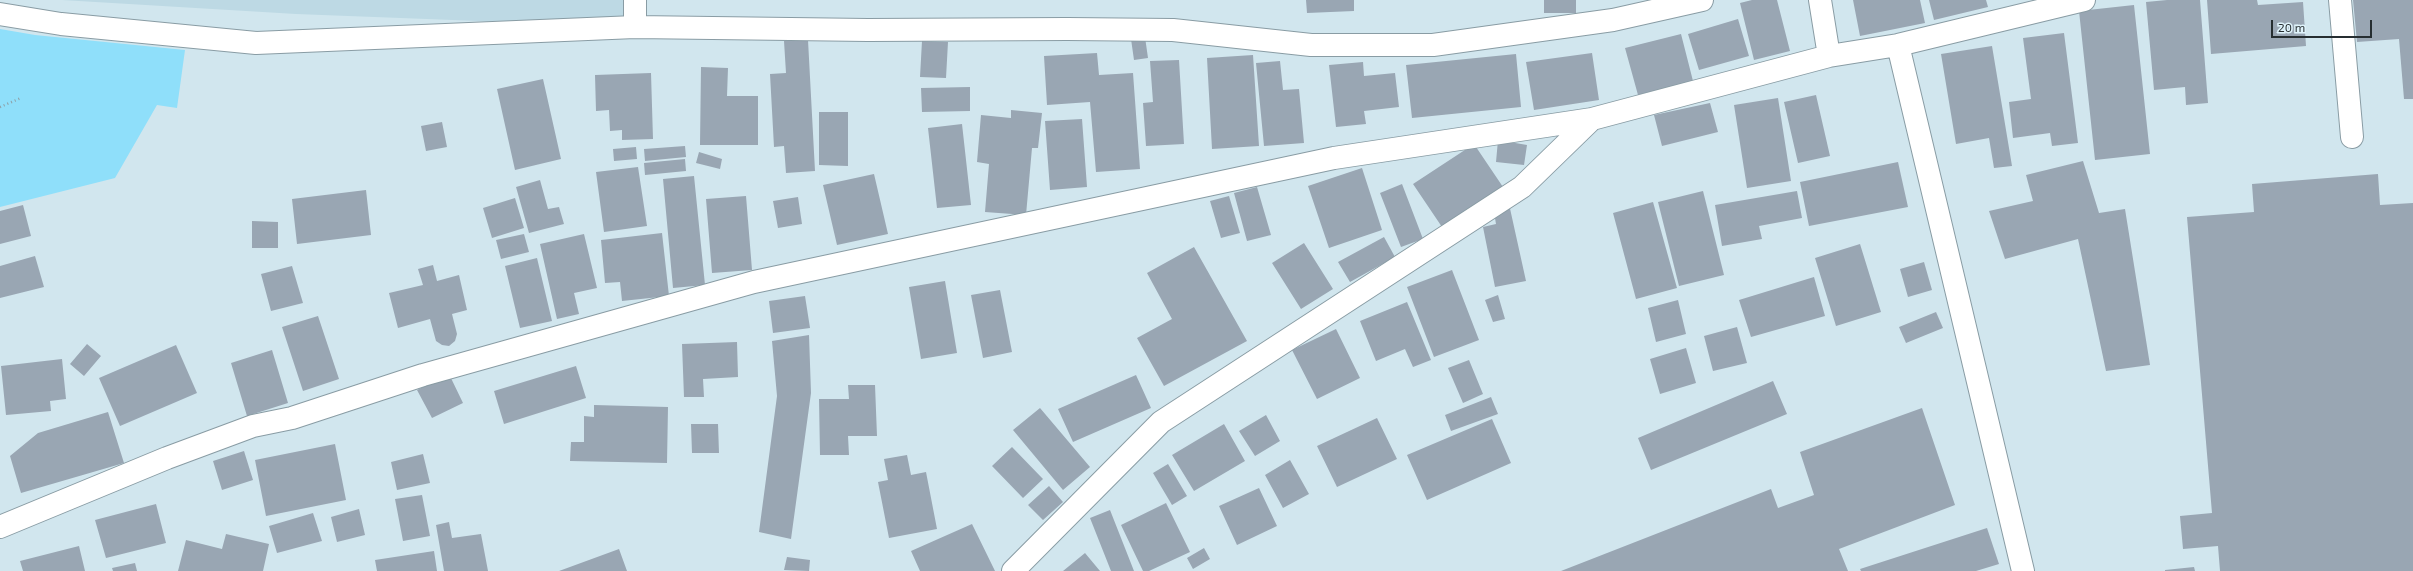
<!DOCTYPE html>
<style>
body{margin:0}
#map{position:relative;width:2413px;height:571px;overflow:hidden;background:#d1e6ee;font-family:"Exo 2",sans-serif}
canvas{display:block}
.scale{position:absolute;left:2271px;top:20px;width:101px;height:18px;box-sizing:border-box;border:2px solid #262e31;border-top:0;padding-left:5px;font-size:12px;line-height:14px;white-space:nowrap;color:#262e31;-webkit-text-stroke:3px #dff3fb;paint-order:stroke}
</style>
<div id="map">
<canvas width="2413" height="571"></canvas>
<div class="scale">20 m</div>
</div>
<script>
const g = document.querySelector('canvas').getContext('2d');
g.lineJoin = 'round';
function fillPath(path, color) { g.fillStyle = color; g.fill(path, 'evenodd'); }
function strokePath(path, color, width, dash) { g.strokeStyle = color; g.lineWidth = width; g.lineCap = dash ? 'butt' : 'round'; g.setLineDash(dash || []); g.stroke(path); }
fillPath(new Path2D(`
 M62,0h573v27l-339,-13z`), '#bdd9e4');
fillPath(new Path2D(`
 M0,29l35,6 150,15 -8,58 -20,-3 -42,73 -115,29z`), '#8fdffa');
fillPath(new Path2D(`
 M1306,0h48v11l-47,2z
 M1544,0h32v13h-32z
 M1752,0h25l13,51 -36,9 -14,-57z
 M1853,0h67l5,23 -65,13z
 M1929,0h57l2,7 -54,13z
 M2167,0h33l8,103 -22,2 -1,-18 -31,3 -8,-88z
 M2207,0h50l1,5 45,-3 3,44 -95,8z
 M2353,0h60v99h-9l-5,-60 -42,3z
 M2134,5l16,149 -55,6 -16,-149z
 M1738,19l11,37 -50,14 -11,-36z
 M2064,33l14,110 -26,3 -2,-13 -37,5 -4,-36 22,-3 -8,-61z
 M1681,34l12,47 -55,14 -13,-47z
 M1145,37l3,21 -14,2 -3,-21z
 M808,40l7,131 -29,2 -2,-27 -10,1 -4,-73 16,-1 -2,-32z
 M922,41l26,1 -2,36 -26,-1z
 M1992,46l20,120 -18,2 -5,-30 -33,6 -15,-90z
 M1097,53l2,22 34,-2 7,96 -44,3 -6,-70 -43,3 -3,-49z
 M1592,53l7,47 -65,10 -8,-48z
 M1516,54l5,53 -109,11 -6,-53z
 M1253,55l6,91 -47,3 -5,-91z
 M1179,60l5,84 -38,2 -3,-43 10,-1 -3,-41z
 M1280,61l3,29 16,-1 5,54 -40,3 -8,-83z
 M1363,62l1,14 31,-3 4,34 -35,4 2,13 -30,3 -7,-62z
 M701,67l27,1 -1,28h31v49h-58z
 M651,73l2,66 -31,1v-10l-12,1 -1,-21 -13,1 -1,-36z
 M543,79l18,80 -46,11 -18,-81z
 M970,87v24l-48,1 -1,-24z
 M1816,95l14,61 -32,7 -14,-61z
 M1778,98l13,83 -44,7 -13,-83z
 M1710,103l8,29 -56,14 -8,-31z
 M1011,110l31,3 -4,35h-6l-6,67 -41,-3 4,-48 -12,-2 4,-47 30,3z
 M819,112h29v54l-29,-1z
 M1082,119l5,68 -37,3 -5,-69z
 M442,122l5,25 -21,4 -5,-25z
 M962,124l9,81 -34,3 -9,-80z
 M1498,140l29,5 -3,20 -28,-3z
 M1474,144l29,43 -61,40 -29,-43z
 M685,146l1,11 -41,4 -1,-12z
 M636,147l1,12 -23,2 -1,-12z
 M699,152l23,7 -2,10 -24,-6z
 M685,159l1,12 -41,4 -1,-12z
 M2083,161l16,52 26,-4 25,156 -44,6 -28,-132 -73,20 -16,-48 44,-10 -7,-26z
 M1898,162l10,45 -99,19 -9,-44z
 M638,167l9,59 -43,6 -8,-60z
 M1362,168l20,62 -53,18 -21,-62z
 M874,174l14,60 -51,11 -14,-60z
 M2378,174l2,31 33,-2v368h-193l-2,-25 -35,3 -3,-33 32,-3 -25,-296 67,-5 -2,-28z
 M694,176l11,109 -32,3 -10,-109z
 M540,180l8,29 11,-2 5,17 -35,9 -13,-46z
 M1402,184l21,55 -22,8 -21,-54z
 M1257,187l14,48 -24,6 -13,-48z
 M366,190l5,45 -74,9 -5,-45z
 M1703,191l21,84 -45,11 -21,-84z
 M1797,191l5,27 -43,8 3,13 -40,7 -7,-41z
 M746,196l6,74 -40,3 -6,-74z
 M1229,196l11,37 -19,5 -11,-37z
 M798,197l4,27 -24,4 -5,-27z
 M515,198l9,30 -32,10 -9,-30z
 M1653,202l24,86 -41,11 -23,-86z
 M1509,204l17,77 -31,6 -12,-60 13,-3 -3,-17z
 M23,205l8,31 -31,8v-33z
 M252,221l26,1v26h-26z
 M662,233l7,63 -47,5 -2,-19 -15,1 -4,-43z
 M524,234l5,18 -28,7 -5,-19z
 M584,234l13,54 -23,5 5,21 -22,5 -17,-75z
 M1384,237l11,20 -45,25 -12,-20z
 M1304,243l29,46 -32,20 -29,-46z
 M1860,244l21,68 -45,14 -21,-68z
 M1194,247l53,94 -83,45 -27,-48 35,-19 -25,-46z
 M35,256l9,31 -44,11v-32z
 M537,258l15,63 -32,7 -15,-62z
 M1924,262l8,28 -24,7 -8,-28z
 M433,265l4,16 22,-6 8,35 -15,4 5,20 -2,7 -6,5 -7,-1 -6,-4 -6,-22 -32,9 -9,-35 34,-8 -5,-16z
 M292,266l11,37 -32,8 -10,-37z
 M1452,270l27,70 -45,17 -27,-70z
 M1814,277l11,39 -74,21 -12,-37z
 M945,281l12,72 -36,6 -12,-72z
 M1000,290l12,62 -29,6 -12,-63z
 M1498,295l7,24 -12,3 -8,-22z
 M805,296l5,32 -37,5 -4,-32z
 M1678,300l8,34 -30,8 -8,-34z
 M1407,302l24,58 -18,7 -8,-18 -29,12 -16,-40z
 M1936,312l7,16 -37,15 -7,-16z
 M318,316l21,63 -36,12 -21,-64z
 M1737,327l10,36 -34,8 -9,-35z
 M1336,329l24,49 -43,21 -25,-49z
 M809,335l2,58 -20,146 -32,-7 18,-136 -5,-55z
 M737,342l1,35 -35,2 1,18h-20l-2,-53z
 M87,344l14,12 -17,20 -14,-12z
 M176,345l21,48 -77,33 -21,-48z
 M1686,348l10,35 -36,11 -10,-35z
 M272,350l16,53 -41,13 -16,-53z
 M62,359l4,40 -16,2 1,10 -45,4 -5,-49z
 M1469,360l14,34 -20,9 -15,-35z
 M576,366l10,32 -82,26 -10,-33z
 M449,374l14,29 -31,15 -15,-28z
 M1136,375l15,33 -78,34 -15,-33z
 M1773,381l14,33 -136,56 -13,-32z
 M848,385h27l2,51h-29l1,19h-29l-1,-56h30z
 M1491,397l7,17 -47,17 -6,-16z
 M594,405l74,2 -1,56 -97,-2 1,-19h13v-26l10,1z
 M1040,408l50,59 -27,23 -50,-60z
 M1922,408l33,97 -116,44 9,22h-287l210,-82 7,19 36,-13 -14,-43z
 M108,412l16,51 -103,30 -11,-37 28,-23z
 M1266,415l14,26 -25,15 -16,-25z
 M1377,418l20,41 -60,28 -20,-41z
 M1492,419l19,44 -84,37 -20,-45z
 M691,424h27l1,29h-27z
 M1224,424l21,37 -51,30 -22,-36z
 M335,444l11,56 -80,16 -11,-56z
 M1012,447l31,32 -20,19 -31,-32z
 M244,451l9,29 -31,10 -9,-29z
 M423,454l7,29 -33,7 -6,-28z
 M907,455l4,20 15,-3 11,57 -48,9 -11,-56 10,-2 -4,-21z
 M1290,460l19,34 -26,14 -18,-33z
 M1168,464l19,32 -15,9 -19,-32z
 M1049,486l14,16 -20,18 -15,-15z
 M1259,488l18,38 -40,19 -18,-39z
 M422,495l8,41 -27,5 -8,-42z
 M1166,503l24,49 -41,19h-6l-22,-46z
 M156,504l10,39 -60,15 -11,-38z
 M359,509l6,26 -28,7 -6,-25z
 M1110,510l24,61h-23l-21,-53z
 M313,513l9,28 -45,12 -8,-27z
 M449,522l3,16 29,-4 7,37h-44l-8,-46z
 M972,524l23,47h-75l-9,-20z
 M1987,528l12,36 -23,7h-115l-1,-2z
 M226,534l43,10 -6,27h-85l8,-31 36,9z
 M79,546l6,25h-62l-3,-10z
 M1204,548l6,11 -17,10 -6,-11z
 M619,549l8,22h-68z
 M434,551l3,20h-60l-2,-11z
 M1085,553l15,18h-37z
 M787,557l23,3 -1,11 -25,-1z
 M135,563l2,8h-24l-1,-3z
 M2194,567l1,4h-30v-1z`), '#99a6b3');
const minor = new Path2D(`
 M635,0v27
 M1820,0l9,56
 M2340,0l12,137
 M0,14l61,10 195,19 379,-16 233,3 199,-1 106,1 138,15h122l180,-25 89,-20
 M1898,45l125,526
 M0,527l167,-69 86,-32 39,-8 131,-43 331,-93 580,-124 258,-39 237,-63 69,-11 186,-45
 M1013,571l148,-149 361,-235 70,-68`);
strokePath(minor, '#899ca4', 24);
strokePath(new Path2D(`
 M0,107l21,-9`), '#8e9ea4', 2.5, [1, 3]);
strokePath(minor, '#fff', 22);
</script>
